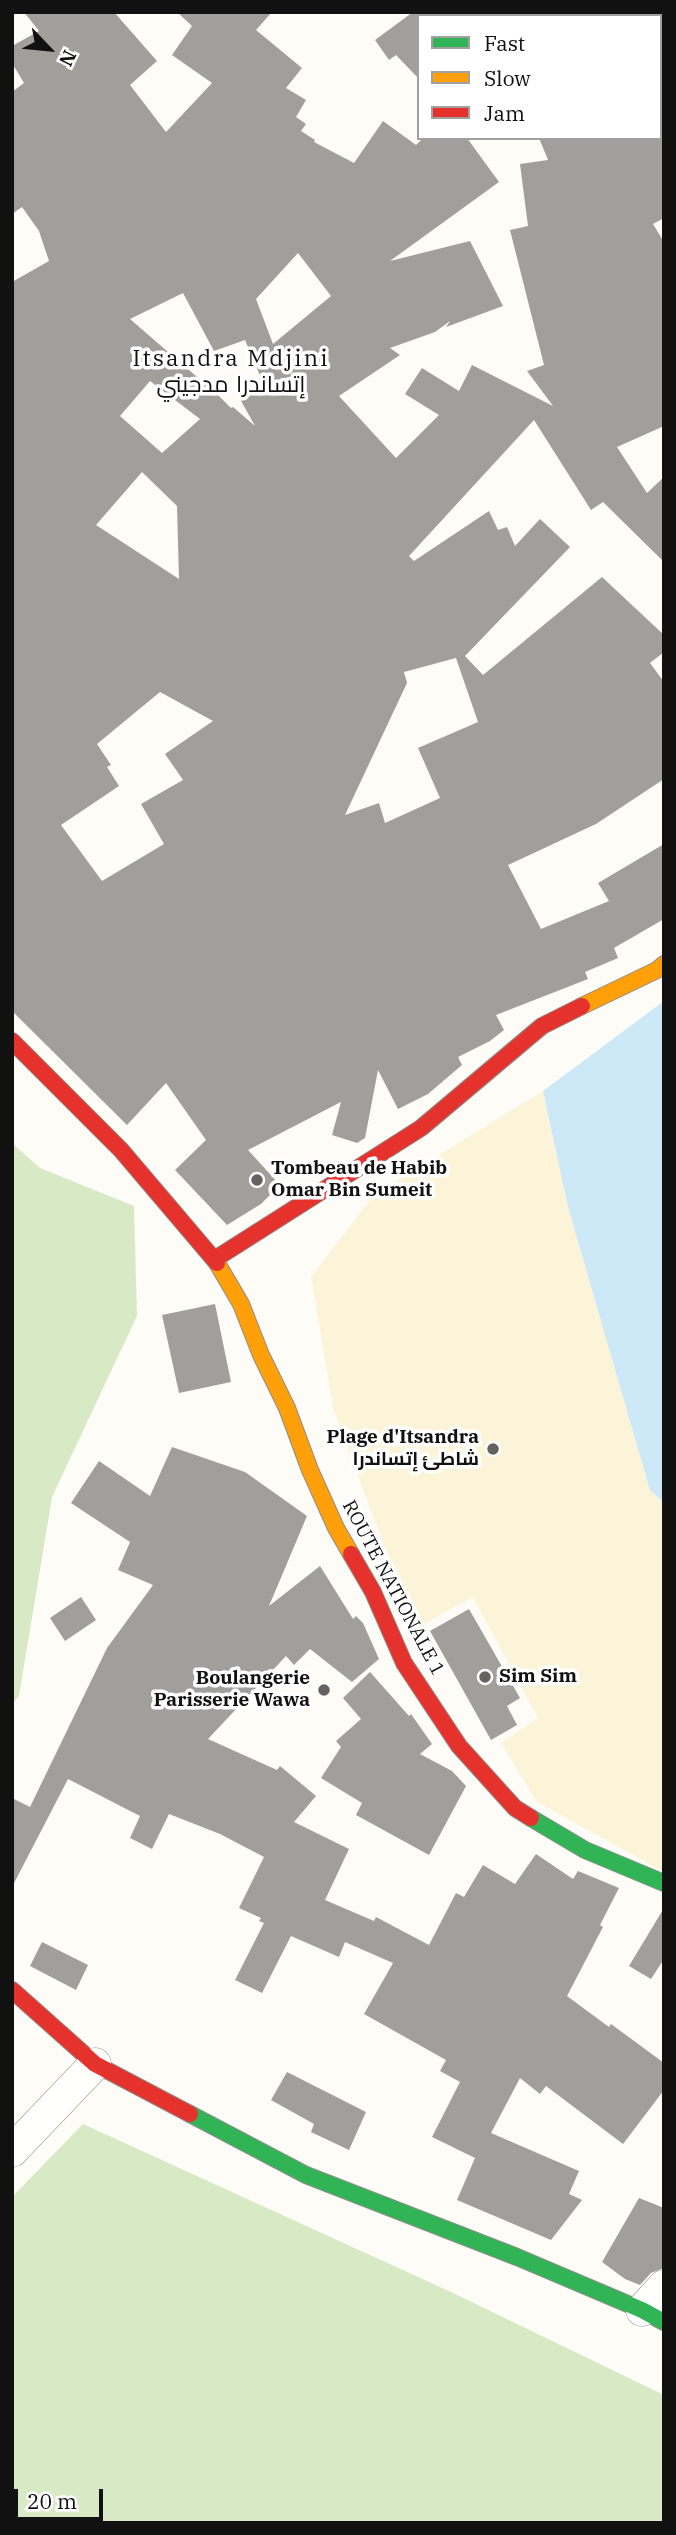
<!DOCTYPE html>
<meta charset="utf-8">
<style>
body{margin:0}
#map{position:relative;width:676px;height:2535px;overflow:hidden;background:#fdfcf7;font-family:"IBM Plex Serif",serif}
canvas{display:block}
.frame{position:absolute;inset:0;border:14px solid #111;pointer-events:none}
.legend{position:absolute;left:417px;top:14px;width:245px;height:126px;box-sizing:border-box;background:#fff;border:2px solid #a0a0a0;margin:0;padding:9px 12px;list-style:none;font-size:21px;color:#111}
.legend li{display:flex;align-items:center;gap:14px;height:35px}
.legend b{width:35px;border:2px solid #a0a0a0}
.north{position:absolute;left:14px;top:14px;width:70px;height:70px;-webkit-text-stroke:5px #fff;paint-order:stroke;rotate:116deg;font-size:19px;font-weight:700;line-height:28px;text-align:center;color:#111}
.north::after{content:'';display:block;margin:auto;width:24px;height:32px;background:#111;clip-path:polygon(50% 0,100% 100%,50% 72%,0 100%)}
.scale{position:absolute;left:14px;top:2489px;width:89px;height:32px;box-sizing:border-box;border:4px solid #111;border-top:0;padding-left:9px;font-size:21px;line-height:24px;white-space:nowrap;color:#111;-webkit-text-stroke:5px #fff;paint-order:stroke}
</style>
<div id="map">
<canvas width="676" height="2535"></canvas>
<div class="frame"></div>
<ul class="legend">
<li><b style="height:9px;background:#30b455"></b>Fast</li>
<li><b style="height:9px;background:#ff9f0a"></b>Slow</li>
<li><b style="height:9px;background:#e5322d"></b>Jam</li>
</ul>
<div class="north">N</div>
<div class="scale">20 m</div>
</div>
<script>
const g = document.querySelector('canvas').getContext('2d');
g.lineJoin = 'round';
function fillPath(path, color) { g.fillStyle = color; g.fill(path, 'evenodd'); }
function strokePath(path, color, width, dash) { g.strokeStyle = color; g.lineWidth = width; g.lineCap = dash ? 'butt' : 'round'; g.setLineDash(dash || []); g.stroke(path); }
function write(font, color, halo, rows, align = 'center') {
  g.font = font + ' "IBM Plex Serif",Cairo,serif'; g.lineWidth = 7; g.setLineDash([]); g.textBaseline = 'middle'; g.strokeStyle = halo; g.fillStyle = color; for (const [text, x, y, turn = 0] of rows) {
    g.save(); g.translate(x, y); g.rotate((+turn || 0) * Math.PI / 180); g.textAlign = isNaN(turn) ? turn : align; if (halo) g.strokeText(text, 0, 0); g.fillText(text, 0, 0); g.restore();
  }
}
fillPath(new Path2D(`
 M12,1143l28,25 94,38 3,110 -85,181 -33,199 -7,8z
 M83,2124l368,168 213,103v128h-652v-326z`), '#d8eac5');
fillPath(new Path2D(`
 M543,1091l25,116 82,282 14,14v369l-127,-70 -36,-59 37,-25 -65,-121 -49,27 -40,-78 -51,-138 -22,-131 63,-82z`), '#fcf4d9');
fillPath(new Path2D(`
 M664,1001v502l-14,-13 -82,-283 -25,-116z`), '#cde8f7');
fillPath(new Path2D(`
 M24,12h90l43,49 -27,24 36,47 46,-49 -40,-28 20,-29 -15,-14h95l-16,18 46,38 -16,20 20,12 -10,17 10,7 -5,7 14,9 -1,2 40,21 29,-42 33,24 7,-7h44l32,44 -109,79 80,-20 33,65 -57,21 4,-6 -15,11 -45,16 10,7 -61,41 57,62 43,-43 -34,-21 17,-26 37,23 13,-26 81,41 -26,-35 17,-6 -34,-135 18,-4 -8,-62 28,-4 -9,-22h125v80l-11,6 11,18v184l-47,21 30,46 17,-16v85l-61,-60 -12,8 -57,-90 -125,136 5,5 75,-50 9,19 9,-3 8,19 25,-27 30,28 -105,109 18,19 119,-98 62,58v17l-14,11 14,19v97l-68,45 -88,41 33,64 68,-28 -11,-18 66,-39v75l-50,29 4,10 -33,14 3,7 -92,36 8,15 -14,11 -32,16 4,8 -34,29 -30,15 -20,-39 -13,68 -8,5 -25,-8 9,-33 -93,48 32,35 -19,19 -34,21 -52,-55 31,-30 -40,-57 -39,42 -115,-114v-729l37,-21 -10,-30 -17,-24 -10,7v-122l12,-9 -12,-20v-17l27,-15zM298,253l33,43 -58,48 -17,-45zM183,293l31,58 31,-11 16,38 -21,21 15,27 -22,-19 -2,1 -12,-12 -89,-77zM150,381l50,38 -38,34 -42,-37zM142,472l35,34 2,73 -83,-54zM456,658l22,64 -60,26 22,50 -55,25 -6,-20 -34,12 62,-132 -3,-11zM160,692l53,29 -48,33 18,26 -42,24 23,40 -62,37 -41,-56 58,-39 -12,-19 4,-2 -14,-21z
 M413,12h6v67l-23,-24 -7,5 -14,-20z
 M215,1304l16,78 -52,11 -17,-78z
 M172,1447l73,25 62,44 -38,90 51,-40 33,53 3,-3 7,7 16,36 -27,23 -42,-33 -16,16 -8,-9 -78,83 69,31 3,-4 36,30 -22,26 55,27 -24,51 49,21 2,-4 53,28 27,-52 8,4 19,-32 32,19 21,-30 37,25 5,-8 41,17 -19,37 3,2 -36,69 42,31 2,-3 53,39v27l-41,54 -77,-58 -6,8 -20,-16 -29,55 88,38 -10,23 13,6 -31,40 -94,-40 18,-42 -43,-21 28,-55 -20,-11 6,-11 -82,-46 29,-51 -48,-21 -6,15 -48,-21 -29,57 -27,-13 29,-57 -5,-2 2,-3 -22,-10 25,-51 -44,-23 -51,-20 -17,35 -22,-11 10,-22 -72,-37 -56,108v-89l18,9 77,-159 46,-63 -35,-15 12,-28 -59,-39 28,-42 51,35z
 M81,1597l15,23 -31,21 -15,-23z
 M469,1609l51,89 -13,8 10,19 -26,15 -61,-109z
 M370,1672l39,44 2,-2 21,30 -12,10 32,17 14,15 -37,69 -73,-40 6,-12 -41,-25 20,-31 -5,-6 25,-22 -18,-21z
 M664,1908v51l-13,20 -22,-13z
 M42,1942l46,23 -12,25 -46,-24z
 M287,2072l79,40 -17,38 -38,-18 3,-8 -43,-24z
 M639,2198l25,10v60l-13,5 -11,12 -15,-6 -23,-17z`), '#a19f9c');
const street = new Path2D(`
 M12,2151l83,-87
 M642,2310l22,-24`);
const fast = new Path2D(`
 M531,1818l54,32 79,33
 M190,2114l116,61 211,82 125,53 22,12`);
const slow = new Path2D(`
 M582,1006l75,-36 7,-6
 M217,1263l24,41 20,51 26,53 23,62 26,58 15,26`);
const jam = new Path2D(`
 M12,1041l109,109 96,113
 M215,1259l206,-131 121,-102 40,-20
 M351,1554l22,38 31,71 55,83 56,62 16,10
 M12,1990l83,74 95,50`);
strokePath(street, '#979795', 33);
strokePath(fast, '#8e8d8b', 18);
strokePath(slow, '#8e8d8b', 18);
strokePath(jam, '#8e8d8b', 18);
strokePath(street, '#fffffe', 32);
strokePath(fast, '#30b455', 16);
strokePath(slow, '#ff9f0a', 16);
strokePath(jam, '#e5322d', 16);
for (const [x, y, r, color] of [
 [257,1180,7,"#646362"],
 [493,1449,7,"#646362"],
 [485,1677,7,"#646362"],
 [324,1690,7,"#646362"]
]) { const dot = new Path2D(); dot.arc(x, y, r, 0, 2 * Math.PI); g.fillStyle = color; g.fill(dot); strokePath(dot, '#fff', 2.5); }
write('bold 19px', '#111', '#fff', [
 ["Tombeau de Habib",271,1169],
 ["Omar Bin Sumeit",271,1191],
 ["Plage d'Itsandra",479,1438,"right"],
 ["شاطئ إتساندرا",479,1460,"right"],
 ["Sim Sim",499,1677],
 ["Boulangerie",310,1679,"right"],
 ["Parisserie Wawa",310,1701,"right"]
], 'left');
write('19px', '#111', '#fff', [
 ["ROUTE NATIONALE 1",393,1588,62]
]);
g.letterSpacing = '2px';
write('23px', '#111', '#fff', [
 ["Itsandra Mdjini",231,359],
 ["إتساندرا مدجيني",231,385]
]);
g.letterSpacing = '0px';
</script>
